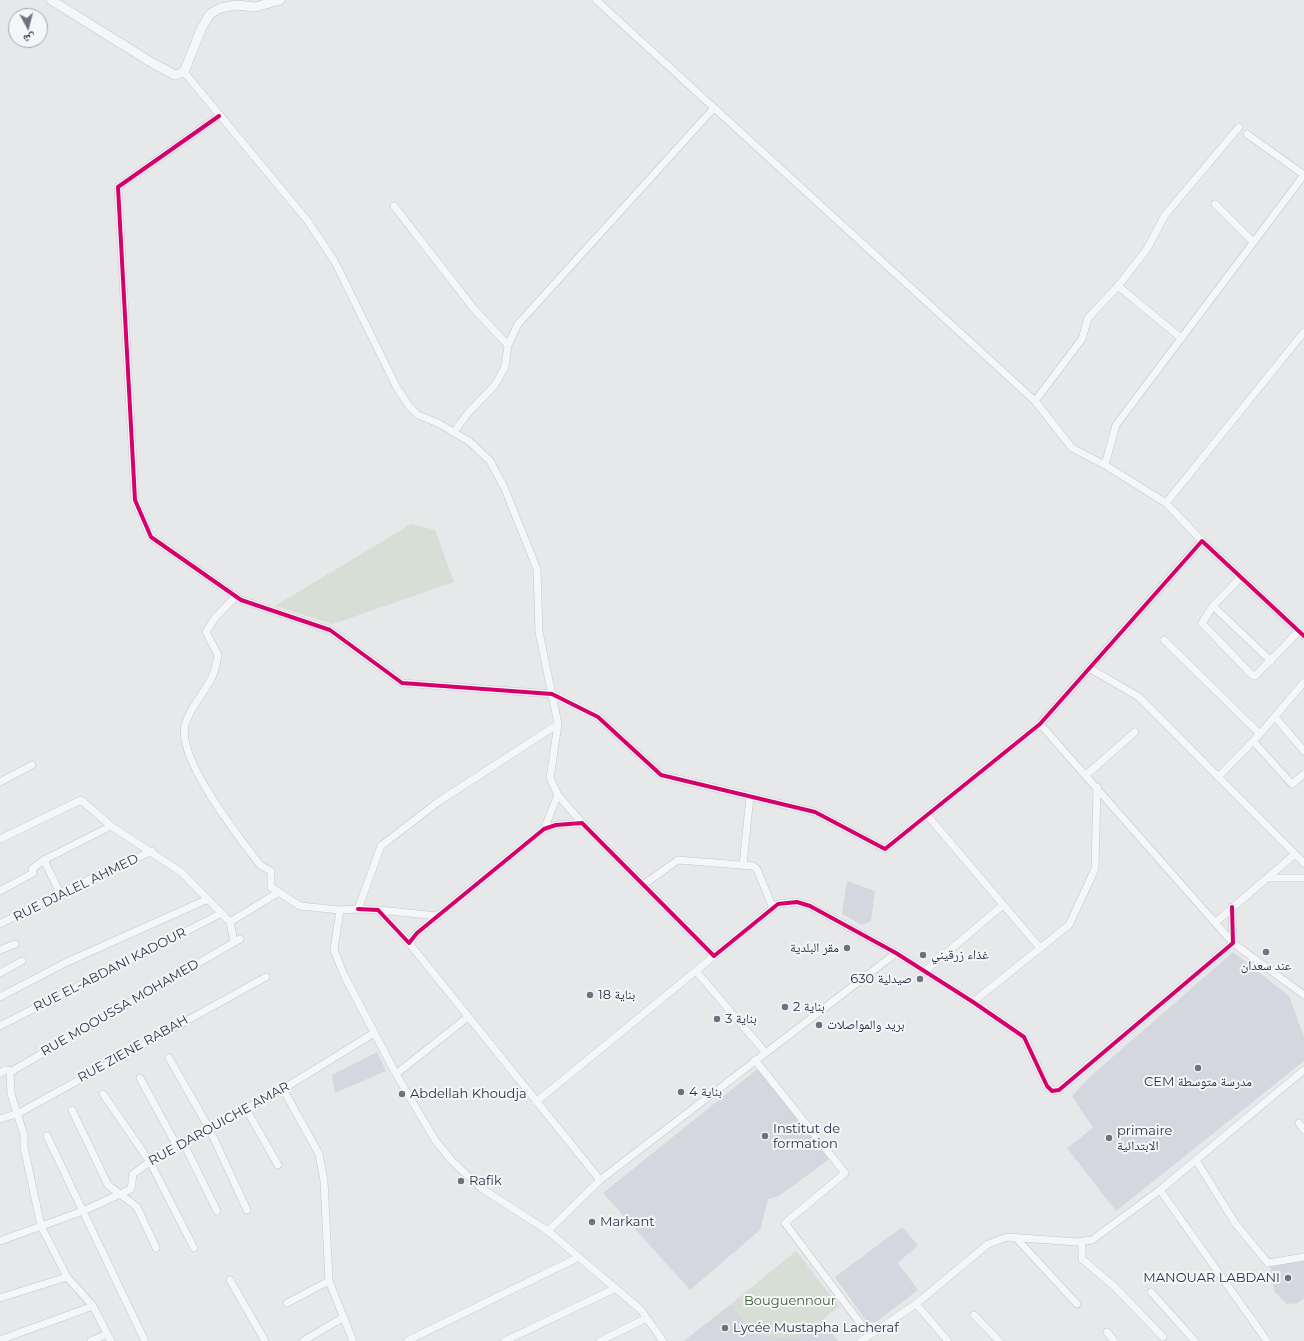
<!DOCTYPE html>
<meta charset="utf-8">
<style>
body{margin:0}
#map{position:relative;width:1304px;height:1341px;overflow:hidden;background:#e6e8ea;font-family:Montserrat,"Noto Naskh Arabic",sans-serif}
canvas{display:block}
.north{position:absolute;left:8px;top:8px;width:40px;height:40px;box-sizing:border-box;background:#f4f6f9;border:1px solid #a4a8b1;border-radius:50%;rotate:173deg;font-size:11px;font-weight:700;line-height:16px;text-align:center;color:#2b3445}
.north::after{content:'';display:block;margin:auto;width:14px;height:18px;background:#6c737f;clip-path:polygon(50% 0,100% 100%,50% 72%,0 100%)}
</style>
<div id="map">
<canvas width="1304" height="1341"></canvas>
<div class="north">ش</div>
</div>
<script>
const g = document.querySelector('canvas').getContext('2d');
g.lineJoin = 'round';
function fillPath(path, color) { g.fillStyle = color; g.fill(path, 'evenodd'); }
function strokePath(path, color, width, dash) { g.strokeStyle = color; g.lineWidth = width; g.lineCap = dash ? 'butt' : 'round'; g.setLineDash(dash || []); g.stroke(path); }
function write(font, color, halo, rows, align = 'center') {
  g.font = font + ' Montserrat,"Noto Naskh Arabic",sans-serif'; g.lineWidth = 4; g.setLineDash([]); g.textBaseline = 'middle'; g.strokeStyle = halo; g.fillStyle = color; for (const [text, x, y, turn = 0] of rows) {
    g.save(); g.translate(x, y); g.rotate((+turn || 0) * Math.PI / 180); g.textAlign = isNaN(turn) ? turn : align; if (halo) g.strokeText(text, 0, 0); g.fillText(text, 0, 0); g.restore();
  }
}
fillPath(new Path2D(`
 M847,881l28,10 -4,30 -9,4 -20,-11z
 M1233,952l56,44 15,41v24l-188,150 -49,-63 26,-20 -21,-32 20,-21z
 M377,1052l9,19 -51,22 -3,-18z
 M760,1067l72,90 -53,39 -11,3 -8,31 -70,60 -87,-97z
 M902,1227l16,18 -20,18 20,27 -42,32h-9l-32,-45z
 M1304,1261v37l-6,5 -11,1 -13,-13 -4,-25z
 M731,1304l25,31 44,3 22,-18 16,21h-154z`), '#d4d7dd');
fillPath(new Path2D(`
 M411,524l24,6 19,52 -121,42 -58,-18z
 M796,1251l43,55 -39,32 -44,-3 -25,-31z`), '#d6ded6');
const minor = new Path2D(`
 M596,0l439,401 37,47 33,17
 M184,72l123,148 28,42 61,124 13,20 9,9 20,8 32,19 20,19 14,26 33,82 2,63 19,92 -8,54 8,17 24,28
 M219,116l-101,71 17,313 16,37 90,63 89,30 72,53 150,11 46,23 63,58 154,37 70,37 155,-125 162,-183 102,95
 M1247,134l57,41
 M1215,204l38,38
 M394,206l80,103 34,36
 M1118,286l63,52
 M1035,401l47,-62 6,-21 30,-32 29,-37 18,-34 74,-88
 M454,432l14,-19 27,-28 10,-18 3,-22 10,-21 196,-216
 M1166,503l-61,-38 11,-40 188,-250
 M1202,541l-36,-38 138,-171
 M1241,577l-28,29 -11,17 49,51 4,2 2,-2 42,-43
 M236,596l-21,22 -9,14 12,23c-1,5 -2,12 -4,17 -7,20 -24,33 -29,53 -8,35 55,113 75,140l11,6v16l29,19 40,4
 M1213,606l58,55
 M1164,640l96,94
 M1089,668l50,29 165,166
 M1275,717l29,34
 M558,724l-120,78 -57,44 -23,63 -18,1 -6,40 10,25 52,99 39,66 17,21 29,27 67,43 93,79 22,31
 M1040,724l193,219 71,52
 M1253,741l39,43 12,-10
 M1086,775l49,-43
 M1218,777l42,-43 44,-52
 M0,782l32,-17
 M927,815l113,133
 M544,829l14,-34
 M0,839l81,-39 30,26 70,46 49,50 49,-30
 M44,860l16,33
 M743,865l7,-69
 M1267,878h37
 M643,885l35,-25 75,6 4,3 16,39
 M0,891l33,-18 -1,-4 12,-9 67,-34
 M358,909l20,1 31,33 8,-10 127,-104 12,-4 26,-2 132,133 64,-52 19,-2 13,4 86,47 77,49 51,35 23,49 5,5 7,-1 174,-147 -1,-36
 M379,910l59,6
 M230,922l4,20
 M1216,922l79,-68
 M0,924l60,-31 92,-42
 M409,943l191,237
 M0,950l15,-6
 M696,971l69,81
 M925,971l78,-66
 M0,973l22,-12
 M0,997l65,-34 143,-64
 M973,1002l96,-77 26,-56 2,-82
 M0,1026l220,-112
 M169,1058l40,70 38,82
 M755,1060l90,113 -60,50 84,112
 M0,1073l6,-3 6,1 228,-132
 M10,1073l1,21 13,41v12l17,79 26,51 26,29 18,35
 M396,1074l72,-57
 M140,1078l37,68
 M283,1089l36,65 5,27 5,100 24,60
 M103,1094l47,68 44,86
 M536,1102l178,-146
 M246,1109l32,56
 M72,1110l36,75 29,22 19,41
 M0,1119l19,-6 247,-136
 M1299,1123l5,7
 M47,1136l98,205
 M183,1142l34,69
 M1196,1160l39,63 33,40 36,-6
 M1160,1190l107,151
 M548,1231l52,-51 296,-227
 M1017,1239l60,65
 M0,1241l83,-30 48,-22 2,-15 26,-19 124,-66 91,-56
 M1082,1242v17l33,28 48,50
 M230,1280l35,61
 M1151,1292l44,49
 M0,1298l67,-21
 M287,1303l42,-22
 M916,1304l32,37
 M974,1315l25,26
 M1107,1332l7,9
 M0,1340l93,-34
 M91,1341l16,-7
 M303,1341l41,-24
 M407,1341l172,-84
 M505,1341l111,-53
 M600,1341l47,-23
 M861,1341l55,-37 72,-60 19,-7 70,5 15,-2 68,-50 144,-120`);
const tertiary = new Path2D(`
 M51,0l103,64 21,11 9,-3 18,-45 8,-13 10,-6 16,-3 19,2 25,-7`);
strokePath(minor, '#c4c6c8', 8);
strokePath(tertiary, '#c4c6c8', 10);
strokePath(minor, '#f5f6f7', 7);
strokePath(tertiary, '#f5f6f7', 9);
strokePath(new Path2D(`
 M219,116l-101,71 17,313 16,37 90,63 89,30 72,53 150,11 46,23 63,58 154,37 70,37 155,-125 162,-183 102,95
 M358,909l20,1 31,33 8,-10 127,-104 12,-4 26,-2 132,133 64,-52 19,-2 13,4 86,47 77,49 51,35 23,49 5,5 7,-1 174,-147 -1,-36`), '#d6006c', 4);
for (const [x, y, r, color] of [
 [847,948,4,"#6c737f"],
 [1266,952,4,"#6c737f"],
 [923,955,4,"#6c737f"],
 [920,979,4,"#6c737f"],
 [590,995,4,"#6c737f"],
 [785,1007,4,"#6c737f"],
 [717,1019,4,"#6c737f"],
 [819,1025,4,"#6c737f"],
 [1198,1068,4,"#6c737f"],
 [681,1092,4,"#6c737f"],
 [402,1094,4,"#6c737f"],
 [765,1136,4,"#6c737f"],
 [1109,1138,4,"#6c737f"],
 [461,1181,4,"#6c737f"],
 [592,1222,4,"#6c737f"],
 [1288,1278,4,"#6c737f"],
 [725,1328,4,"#6c737f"]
]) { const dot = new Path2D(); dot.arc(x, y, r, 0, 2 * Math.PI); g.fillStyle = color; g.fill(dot); strokePath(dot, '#f4f6f9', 1.5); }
write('13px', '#2b3445', '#f4f6f9', [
 ["RUE DJALEL AHMED",76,888,-26],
 ["RUE EL-ABDANI KADOUR",110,970,-27],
 ["RUE MOOUSSA MOHAMED",120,1008,-30],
 ["RUE ZIENE RABAH",133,1049,-29],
 ["RUE DAROUICHE AMAR",219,1124,-29]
]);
write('13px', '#2b3445', '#f4f6f9', [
 ["مقر البلدية",839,948,"right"],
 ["غذاء زرقيني",931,955],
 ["عند سعدان",1266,966,"center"],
 ["صيدلية 630",912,979,"right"],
 ["بناية 18",598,995],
 ["بناية 2",793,1007],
 ["بناية 3",725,1019],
 ["بريد والمواصلات",827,1025],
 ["CEM مدرسة متوسطة",1198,1082,"center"],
 ["بناية 4",689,1092],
 ["Abdellah Khoudja",410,1094],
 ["Institut de",773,1129],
 ["formation",773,1144],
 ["primaire",1117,1131],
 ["الابتدائية",1117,1146],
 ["Rafik",469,1181],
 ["Markant",600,1222],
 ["MANOUAR LABDANI",1280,1278,"right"],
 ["Lycée Mustapha Lacheraf",733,1328]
], 'left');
write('13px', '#3f6138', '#f4f6f9', [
 ["Bouguennour",790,1301]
]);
</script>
